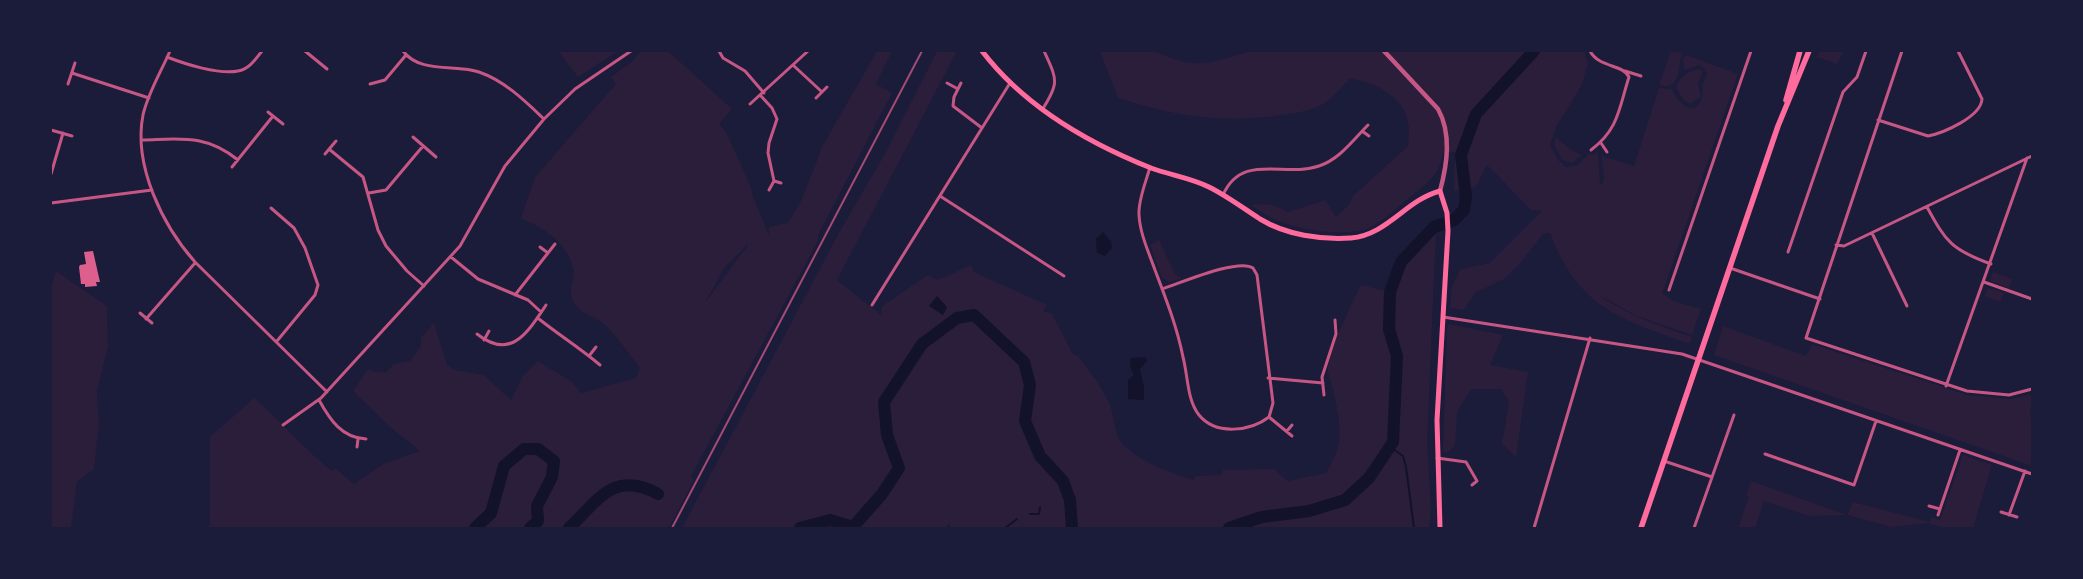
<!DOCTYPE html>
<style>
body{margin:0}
#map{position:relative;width:2083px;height:579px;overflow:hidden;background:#1b1b3a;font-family:"Golos Text",sans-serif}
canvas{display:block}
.frame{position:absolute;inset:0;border:52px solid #1b1b3a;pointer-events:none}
</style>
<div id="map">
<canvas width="2083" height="579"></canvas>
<div class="frame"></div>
</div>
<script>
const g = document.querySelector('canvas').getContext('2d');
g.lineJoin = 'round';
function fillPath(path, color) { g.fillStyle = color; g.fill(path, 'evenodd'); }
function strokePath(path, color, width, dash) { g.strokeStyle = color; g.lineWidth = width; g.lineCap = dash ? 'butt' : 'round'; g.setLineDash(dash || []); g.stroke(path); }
fillPath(new Path2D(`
 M558,51h60l-40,26z
 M641,51h27l64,58 -13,15 7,8 25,55 2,10 16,38v-8l19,-4 13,-22 22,-56 54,-94h15l-16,33 16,9 -74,142v6l-127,235 3,4 -25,48h-128l-3,-7 -8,7h-322l2,-4v-87l44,-39c28,24 49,50 78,73l3,-3 19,16 29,-20 37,-13 -30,-24 -37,-36 15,-22 8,3 6,-1 3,2 9,-9 16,-3 11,-15v-8l13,-15 13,42 8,5 29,5 27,25 12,-24 15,-15 34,21 9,11 55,-15 4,-10c-10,-13 -28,-39 -40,-47 -6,-5 -15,-6 -20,-11 -18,-18 -3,-29 -7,-43 -7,-26 -30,-39 -52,-49l14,-41 81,-93 -5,-7 22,-16zM748,244v1l-43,58 19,-35z
 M937,51h20l-120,229 44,35 1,-9 46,-31 10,5 33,-15 3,7 73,33 -4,6 9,3 21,40 5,2c12,16 24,31 32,49 5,12 3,25 11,37 14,18 51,31 72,38l3,-4 25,-1 2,-5 51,-1 14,12 38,-8c20,-32 14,-49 7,-84 -2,-6 -6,-16 -5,-22 4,-25 22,-59 33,-82l29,7 11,-30 29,-31h6l-9,210 4,69 -2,18h-479v-5l-5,5h-263l158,-297 47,-81z
 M1155,51c40,20 55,12 96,0h333l4,12 -6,22 -26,42 -6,18 8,15 8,7 11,-2 13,-12 2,2 6,-3 2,31 2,1 2,-6 -3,-25 4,4 29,9 25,-78 12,1c4,5 8,13 13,16 14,10 21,-8 18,-19l5,-12 -3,-6 -5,-3 -15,5 -1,-10 3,-5 52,19 -76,220 14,8 25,7 -9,26 -55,-19 -40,-22c30,21 61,31 95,43l-2,7c-70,-25 -112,-36 -140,-111l-7,1 -25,32 -14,13 -29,14 -11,17 -14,-2 2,-22 9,-17 29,-6 52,-52 -11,-1 -44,-45 -11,22 -22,4 1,-39 -12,1c-4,24 -16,30 -33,44 -13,10 -25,23 -39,30 -19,10 -67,4 -87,-4 -12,-4 -23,-11 -33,-18 15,-2 25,0 37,7l37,-12 11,17 12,-11 5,-10 55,-50c0,-7 2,-16 0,-23 -4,-27 -35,-42 -58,-44 -8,7 -16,18 -25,24 -14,8 -28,10 -44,12 -59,9 -107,1 -163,-17l-18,-47z
 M1671,51l11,2c-4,13 -1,39 -23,32z
 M1819,51h22l2,2 -6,11 -20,-7z
 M1699,69l4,2 -5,13 3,13 -11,7 -7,-5 -7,-11c3,-11 12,-17 23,-19z
 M1556,137l14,12 12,6 -10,8 -10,-3 -8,-15z
 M1159,240l16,34 7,4 -13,4 -7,-4 -12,-33z
 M56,271l51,35 1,41 -11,44 2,34 -5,44 -17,13 -6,46h-20v-240z
 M1993,272l19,7 -3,9 -19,-7z
 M1988,288l16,5 -4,9 -16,-6z
 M1449,324l54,11 -13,30 38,7 -12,85 -14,-13 7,-42 -8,-13h-30l-14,23 -2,34 -8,7 -4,-2 4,-122z
 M1723,326l83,30 6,-12 155,51 44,4 21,-5 -2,23 2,1v48l-318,-111z
 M1963,455l29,10 -19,63h-29l-16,-5 -37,4 -43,-12 -39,1 -45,-15 -9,27h-17l11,-32 -3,-1 5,-14 96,34 6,-13 77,20 2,-5 8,3z`), '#2a1e3b');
fillPath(new Path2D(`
 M1103,232l8,10 1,6 -7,8 -8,-3 -1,-14z
 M937,296l10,11 -4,8 -14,-9z
 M1145,357l2,4 -7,8 4,18v13l-16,-1v-19l6,-5 -4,-8 1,-9z`), '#12122b');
strokePath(new Path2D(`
 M1390,447l13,9 3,11 8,61
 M1030,514h9l1,-7
 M1005,528l12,-9`), '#12122b', 2);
strokePath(new Path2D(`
 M475,528l16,-15 13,-47 20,-17h14l16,12 -2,16 -15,29 1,15 -8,7
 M569,528c30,-28 44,-58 89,-34
 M800,528l30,-8 23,7 29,-33 17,-26 -12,-33 -3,-33 38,-58 35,-26 17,-3 50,47 6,23 -5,36 15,35 23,25 7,19 2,28
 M1229,528l33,-11 47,-6 36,-11 24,-22 24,-36 4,-86 -8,-27 1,-37 11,-30 33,-35 20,-7 10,-10 2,-13 -5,-42 15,-41 58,-63`), '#12122b', 12);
fillPath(new Path2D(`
 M93,251l7,31h-4l1,4 -12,1v-3h-4l-2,-17 1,-2 6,-1 -2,-12z`), '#dd5f8e');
strokePath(new Path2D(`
 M170,51c-9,21 -22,42 -27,64 -10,51 20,111 52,147l132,130
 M305,51l22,18
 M403,51c17,23 53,13 76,21 26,9 46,29 65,47
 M719,51l4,7 22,13 19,22
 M1590,51c9,17 33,13 39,26 -10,31 -10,52 -38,73
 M1902,51l-96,287 161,53 42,4 23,-6
 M167,57c18,7 52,18 71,14 11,-2 17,-11 24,-20
 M794,66l28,26
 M1625,71l16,5
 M72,73l77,25
 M947,83l11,6
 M961,83l-7,14 -1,9 29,22
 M68,84l7,-21
 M370,84l15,-4 21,-25
 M761,96l11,12 5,11 -8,24 -1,10 6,28 -5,9
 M816,98l11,-11
 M750,104l58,-53
 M1042,110c18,-28 15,-30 2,-59
 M268,112l15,12
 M1878,120l50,16c15,-3 53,-19 54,-37l-24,-48
 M51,130l21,6
 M1362,131l7,5
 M413,137l23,20
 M143,140c38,-1 63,-6 95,20
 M1601,143l6,9
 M329,149l34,28 15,53 8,16 21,25 17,15
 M325,154l11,-13
 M232,167l41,-51
 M1150,167c-4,15 -12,33 -11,48 1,19 10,38 16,55 11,29 22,57 28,87 5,19 4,43 16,58 17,21 52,16 70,2l4,-14 -16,-128 -4,-7c-15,-10 -72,15 -91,21
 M51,174l12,-41
 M774,181l7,2
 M369,193l17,-3 37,-44
 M1223,195c19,-43 61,-17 96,-29 21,-7 34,-26 49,-41
 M940,196l124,80
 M51,203l101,-13
 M1927,207c19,35 25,43 64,57
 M271,208l23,20 11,20 13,37 -3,10 -38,46
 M1872,233l35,73
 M1836,245l8,1 188,-90
 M540,247l8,6
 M1788,252l55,-160 14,-15 9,-26
 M451,257l27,22 50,21 13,12
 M1730,268l90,31
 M1984,282l48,17
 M1669,290l82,-239
 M515,295l40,-51
 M872,305l138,-222
 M140,313l12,10
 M1443,317l239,37 350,120
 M146,319l49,-56
 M539,319c20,16 41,29 61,46
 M477,334c34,27 51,-2 69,-29
 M484,340l5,-9
 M589,356l7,-9
 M1268,378l55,5
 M1946,386l81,-228
 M1324,395l-2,-18 14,-43 -1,-14
 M319,400c11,20 23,38 47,39
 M1269,417l23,19
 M283,425l38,-27 139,-152 45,-80 39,-47 31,-30 56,-38
 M1287,431l5,-6
 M357,447l1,-8
 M1765,454l89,31 22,-64
 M1437,458l29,4 11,19 -5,4
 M1664,461l48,16
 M1929,506l11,3
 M2001,512l16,5
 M1938,515l22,-65
 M2009,515l16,-44
 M1534,528l56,-190
 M1694,528l40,-113`), '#c65784', 3);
strokePath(new Path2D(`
 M1384,51l54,58c14,25 9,56 2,82`), '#c65784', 4.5);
strokePath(new Path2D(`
 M982,51c42,55 106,92 169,117 19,7 40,10 58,19 18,9 34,21 51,32 26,16 61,21 91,19 36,-3 55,-38 89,-47l7,22 1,18 -11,189 3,108`), '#ff6b9d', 5);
strokePath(new Path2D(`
 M1786,100l14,-49
 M1641,528l137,-402 31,-75`), '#ff6b9d', 5.5);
strokePath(new Path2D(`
 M672,528l250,-477`), '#a44b75', 2);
</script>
